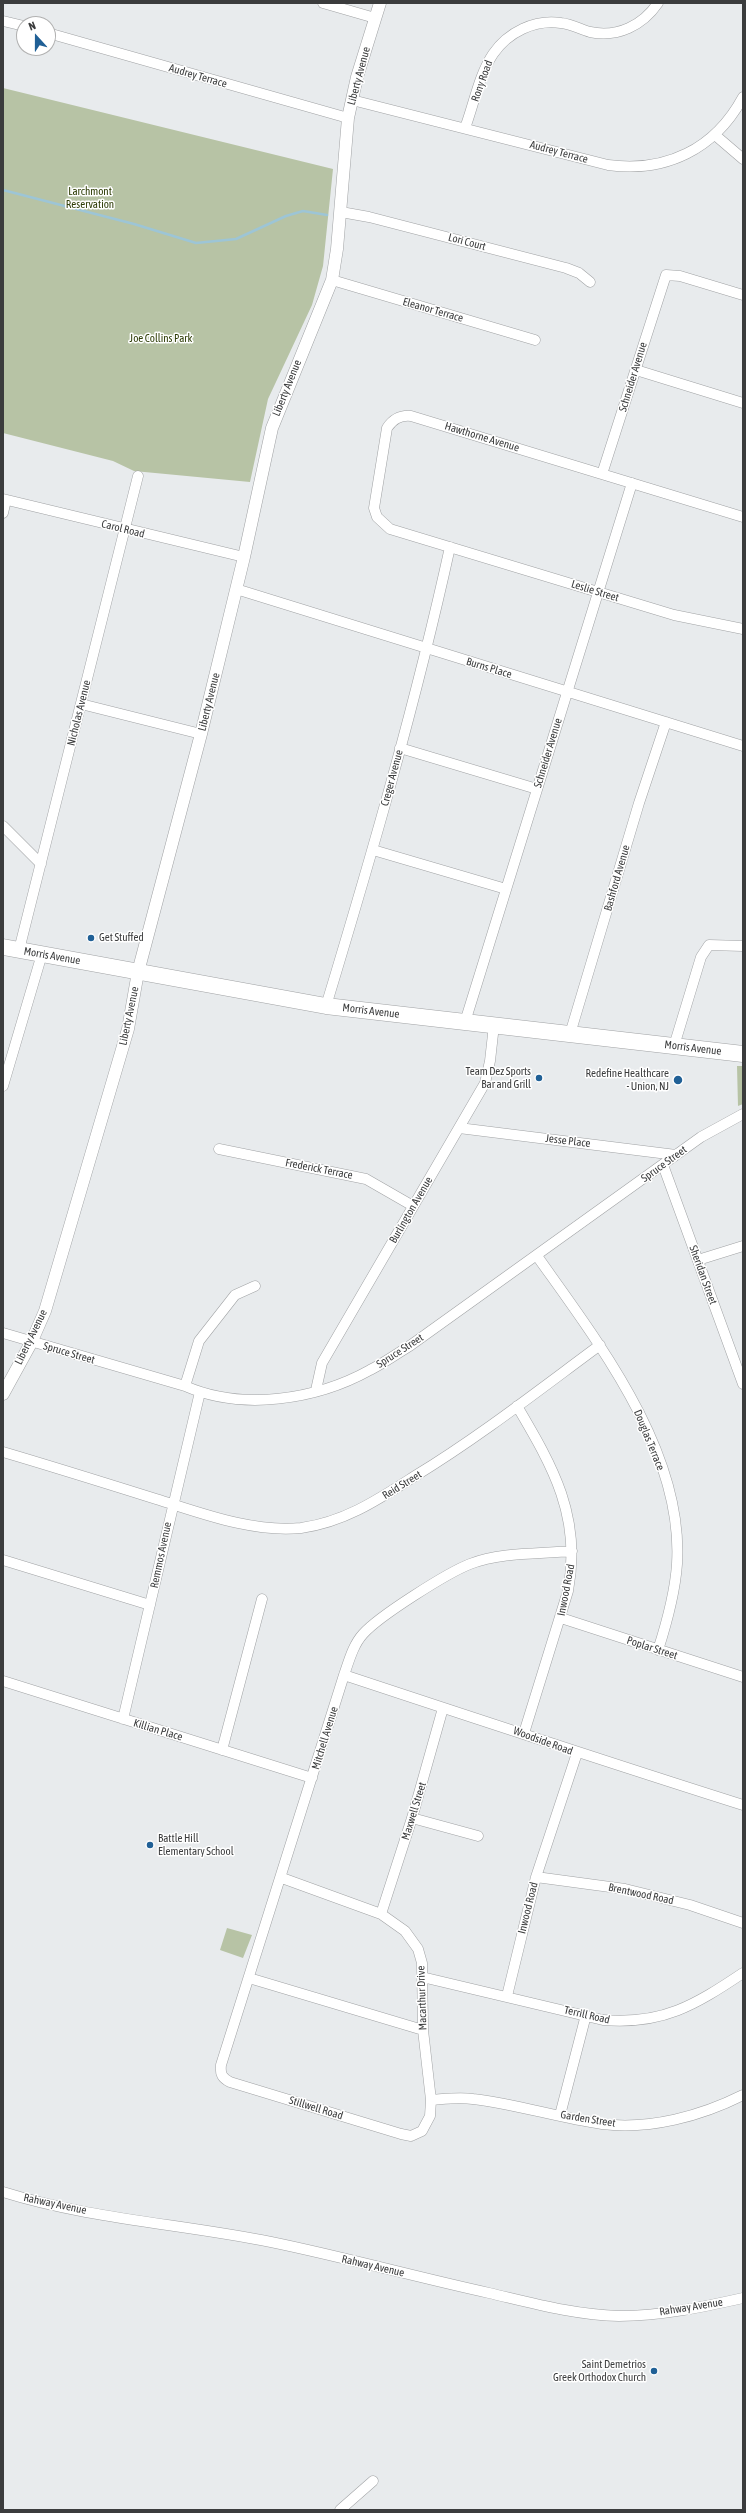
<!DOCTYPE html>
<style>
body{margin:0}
#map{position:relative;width:746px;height:2513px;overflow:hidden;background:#e8ebed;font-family:"Asap Condensed",sans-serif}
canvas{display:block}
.frame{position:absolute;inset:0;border:4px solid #3b3c3d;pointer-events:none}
.north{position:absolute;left:16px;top:16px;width:40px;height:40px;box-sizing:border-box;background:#fff;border:1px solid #b1b1b1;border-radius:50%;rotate:339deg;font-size:11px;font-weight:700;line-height:16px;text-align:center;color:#3b3c3d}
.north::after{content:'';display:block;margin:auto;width:14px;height:18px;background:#206096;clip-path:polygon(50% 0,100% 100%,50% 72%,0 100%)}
</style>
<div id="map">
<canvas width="746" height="2513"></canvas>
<div class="frame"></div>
<div class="north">N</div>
</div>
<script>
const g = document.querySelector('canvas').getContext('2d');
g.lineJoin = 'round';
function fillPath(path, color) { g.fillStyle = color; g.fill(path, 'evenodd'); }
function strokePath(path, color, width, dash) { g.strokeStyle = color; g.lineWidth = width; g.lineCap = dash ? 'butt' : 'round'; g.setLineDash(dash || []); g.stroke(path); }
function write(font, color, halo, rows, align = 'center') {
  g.font = font + ' "Asap Condensed",sans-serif'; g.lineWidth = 3; g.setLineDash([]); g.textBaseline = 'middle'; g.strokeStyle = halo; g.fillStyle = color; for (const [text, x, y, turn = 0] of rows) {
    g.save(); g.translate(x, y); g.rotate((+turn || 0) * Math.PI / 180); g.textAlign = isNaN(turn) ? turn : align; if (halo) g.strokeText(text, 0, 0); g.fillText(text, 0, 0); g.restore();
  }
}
fillPath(new Path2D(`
 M3,88l330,81 -10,97 -11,39 -44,94 -18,83 -116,-11 -21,-10 -110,-28z
 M737,1066h6v38l-5,2z
 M227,1928l25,7 -9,23 -23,-8z`), '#b7c3a5');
strokePath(new Path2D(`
 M3,190l131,34 62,19 40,-4 50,-23 17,-5 24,4`), '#9dc5d6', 2.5);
const minor = new Path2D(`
 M323,3l52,15
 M3,21l21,5
 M48,33l300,85
 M352,100l256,65c58,8 107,-16 135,-68
 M465,128c9,-24 14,-53 28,-74 15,-22 42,-35 68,-31 10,1 19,6 29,9 28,6 53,-7 68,-29
 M715,135l28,24
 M341,212l28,5 197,51 13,5 11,9
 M332,280l203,60
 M636,370l107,33
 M602,474l64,-199 14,1 63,19
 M3,499l241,58
 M3,513l3,-13
 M743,517l-332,-101c-11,-1 -18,3 -24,12l-13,80 3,9 13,12 284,86 69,14
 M236,589l507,157
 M81,704l120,30
 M400,748l137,41
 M3,826l38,38
 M373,850l133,39
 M19,950l119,-474
 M326,1006c46,-152 90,-304 124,-459
 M465,1022l167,-539
 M570,1034l69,-231 27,-81
 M674,1046l27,-89 8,-12 34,1
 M3,1086l39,-132
 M459,1128l217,27
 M219,1149l147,30 47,27
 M663,1165l80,219
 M537,1256c61,86 147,196 140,308 -2,30 -10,58 -19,86
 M698,1260l45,-14
 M3,1333l182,53c57,25 131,14 185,-16 14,-7 28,-17 41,-25l290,-208 42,-23
 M185,1386l14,-45 36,-46 20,-9
 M316,1390l6,-27 163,-280 5,-22 4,-36
 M517,1406c36,61 65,111 51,185l-44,142
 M3,1452c51,15 102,31 153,47 45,14 97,34 145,29 44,-6 78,-29 114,-52 64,-39 124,-86 185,-131
 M3,1560l147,45
 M561,1618l182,59
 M344,1675c133,44 266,88 399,130
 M3,1681l309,97
 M123,1719l77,-327
 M222,1750l40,-151
 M412,1818l66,18
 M536,1877l89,12 65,16 53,18
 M282,1878l99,36 24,17 13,18 4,14 1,67 8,70 -1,16 -8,15 -11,5 -10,-2 -171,-52c-8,-4 -10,-8 -9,-17l123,-390c5,-14 9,-30 19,-41 16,-18 84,-61 107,-70 31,-12 69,-10 102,-13
 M381,1914l31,-96 31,-110
 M422,1977l181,43c60,5 92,-15 140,-47
 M249,1978l174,52
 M507,1996l29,-119 41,-124
 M431,2100c14,-1 28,-3 42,-1 43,5 86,19 129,25 48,6 99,-8 141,-29
 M560,2115l26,-100
 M3,2192c86,27 179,32 268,50 73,15 145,35 218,51 43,10 86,22 130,23 42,0 84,-9 124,-18
 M340,2510l33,-29`);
const tertiary = new Path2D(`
 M3,1394l28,-51 14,-32 83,-282 10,-57 63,-238 43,-177 28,-129 60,-148 5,-31 11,-131 9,-41 23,-74`);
const primary = new Path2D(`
 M3,947l323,59 417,48`);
strokePath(minor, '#a0a2a4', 11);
strokePath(tertiary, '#a0a2a4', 13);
strokePath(primary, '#a0a2a4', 17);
strokePath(minor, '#fff', 10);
strokePath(tertiary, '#fff', 12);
strokePath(primary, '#fff', 16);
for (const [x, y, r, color] of [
 [91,938,4,"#206096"],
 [539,1078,4,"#206096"],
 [678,1080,5,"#206096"],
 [150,1845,4,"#206096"],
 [654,2371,4,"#206096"]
]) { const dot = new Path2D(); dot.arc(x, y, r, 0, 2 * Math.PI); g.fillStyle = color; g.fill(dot); strokePath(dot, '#fff', 1.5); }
write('11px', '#3b3c3d', '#fff', [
 ["Audrey Terrace",198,76,16],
 ["Liberty Avenue",359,76,-75],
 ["Rony Road",482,81,-70],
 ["Audrey Terrace",559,152,15],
 ["Lori Court",467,242,15],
 ["Eleanor Terrace",433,310,16],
 ["Schneider Avenue",633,377,-73],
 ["Liberty Avenue",287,388,-68],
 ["Hawthorne Avenue",482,437,17],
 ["Carol Road",123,529,14],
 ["Leslie Street",595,591,17],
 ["Burns Place",489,668,17],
 ["Liberty Avenue",209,702,-76],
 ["Nicholas Avenue",79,713,-76],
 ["Schneider Avenue",548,753,-73],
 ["Creger Avenue",392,778,-75],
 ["Bashford Avenue",617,878,-74],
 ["Morris Avenue",52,956,10],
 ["Morris Avenue",371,1011,7],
 ["Liberty Avenue",129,1016,-78],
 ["Morris Avenue",693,1048,7],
 ["Jesse Place",568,1141,7],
 ["Spruce Street",664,1164,-36],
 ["Frederick Terrace",319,1169,11],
 ["Burlington Avenue",411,1210,-60],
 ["Sheridan Street",703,1275,70],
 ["Liberty Avenue",31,1337,-64],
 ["Spruce Street",400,1351,-33],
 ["Spruce Street",69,1353,16],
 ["Douglas Terrace",649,1440,68],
 ["Reid Street",402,1485,-32],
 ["Remmos Avenue",161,1555,-78],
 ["Inwood Road",566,1590,-79],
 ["Poplar Street",652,1648,18],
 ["Killian Place",158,1730,17],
 ["Mitchell Avenue",325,1738,-73],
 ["Woodside Road",543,1741,20],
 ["Maxwell Street",414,1811,-73],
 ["Brentwood Road",641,1894,12],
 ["Inwood Road",528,1908,-76],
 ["Macarthur Drive",422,1998,-92],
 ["Terrill Road",587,2015,13],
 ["Stillwell Road",316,2108,17],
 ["Garden Street",588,2119,9],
 ["Rahway Avenue",55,2204,12],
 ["Rahway Avenue",373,2266,13],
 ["Rahway Avenue",691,2307,-9]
]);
write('11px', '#2d3c05', '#fff', [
 ["Larchmont",90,192],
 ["Reservation",90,205],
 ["Joe Collins Park",161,339]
]);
write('11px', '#3b3c3d', '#fff', [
 ["Get Stuffed",99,938,"left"],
 ["Team Dez Sports",531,1072],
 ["Bar and Grill",531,1085],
 ["Redefine Healthcare",669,1074],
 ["- Union, NJ",669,1087],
 ["Battle Hill",158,1839,"left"],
 ["Elementary School",158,1852,"left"],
 ["Saint Demetrios",646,2365],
 ["Greek Orthodox Church",646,2378]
], 'right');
</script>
